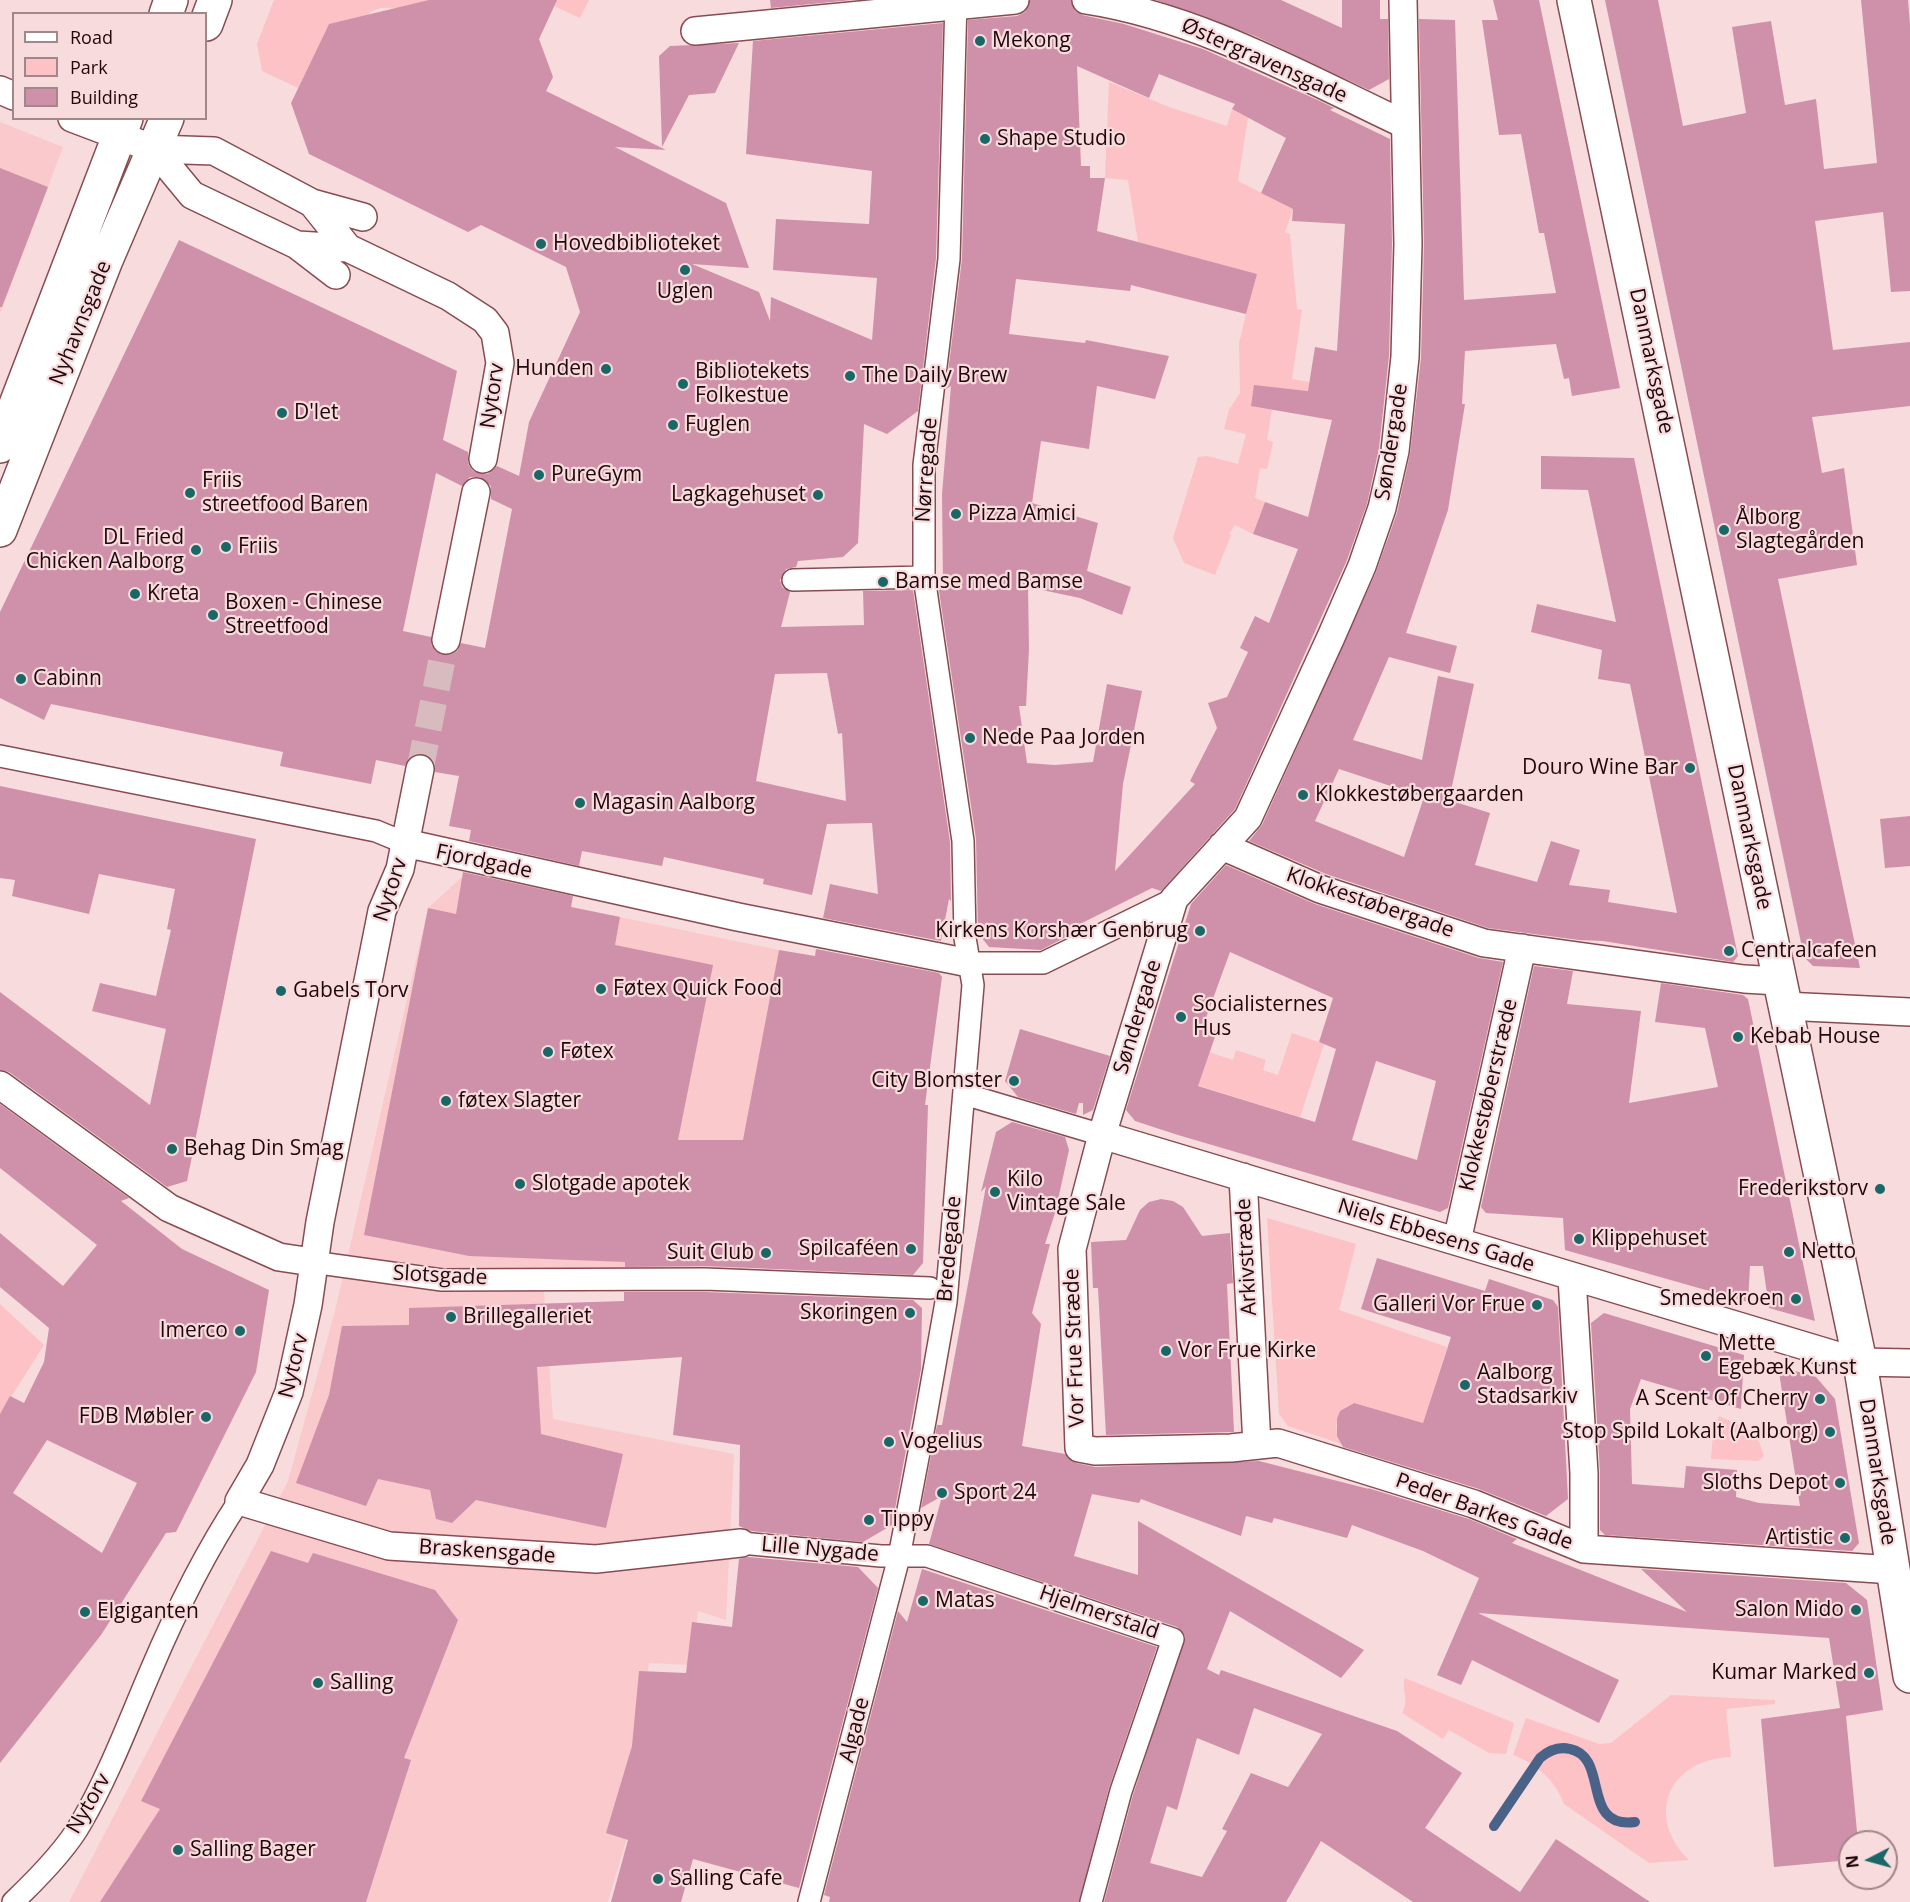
<!DOCTYPE html>
<meta charset="utf-8">
<style>
body{margin:0}
#map{position:relative;width:1910px;height:1902px;overflow:hidden;background:#f8dbdd;font-family:"Open Sans",sans-serif}
canvas{display:block}
.legend{position:absolute;left:12px;top:12px;width:195px;height:108px;box-sizing:border-box;background:#f8dbdd;border:2px solid #a18789;margin:0;padding:8px 10px;list-style:none;font-size:18px;color:#1f080b}
.legend li{display:flex;align-items:center;gap:12px;height:30px}
.legend b{width:30px;border:2px solid #a18789}
.north{position:absolute;left:1838px;top:1830px;width:60px;height:60px;box-sizing:border-box;background:#f8dbdd;border:2px solid #a18789;border-radius:50%;rotate:264deg;font-size:16px;font-weight:700;line-height:24px;text-align:center;color:#1f080b}
.north::after{content:'';display:block;margin:auto;width:21px;height:27px;background:#196766;clip-path:polygon(50% 0,100% 100%,50% 72%,0 100%)}
</style>
<div id="map">
<canvas width="1910" height="1902"></canvas>
<ul class="legend">
<li><b style="height:8px;background:#fff"></b>Road</li>
<li><b style="height:16px;background:#fcc2c6"></b>Park</li>
<li><b style="height:16px;background:#cf91a9"></b>Building</li>
</ul>
<div class="north">N</div>
</div>
<script>
const g = document.querySelector('canvas').getContext('2d');
g.lineJoin = 'round';
function fillPath(path, color) { g.fillStyle = color; g.fill(path, 'evenodd'); }
function strokePath(path, color, width, dash) { g.strokeStyle = color; g.lineWidth = width; g.lineCap = dash ? 'butt' : 'round'; g.setLineDash(dash || []); g.stroke(path); }
function write(font, color, halo, rows, align = 'center') {
  g.font = font + ' "Open Sans",sans-serif'; g.lineWidth = 4.5; g.setLineDash([]); g.textBaseline = 'middle'; g.strokeStyle = halo; g.fillStyle = color; for (const [text, x, y, turn = 0] of rows) {
    g.save(); g.translate(x, y); g.rotate((+turn || 0) * Math.PI / 180); g.textAlign = isNaN(turn) ? turn : align; if (halo) g.strokeText(text, 0, 0); g.fillText(text, 0, 0); g.restore();
  }
}
fillPath(new Path2D(`
 M0,122l63,25 -63,167z
 M462,877l110,22 -1,8 208,43 -33,198 -4,141 -198,2 9,128 181,35 -8,166 -28,-9 -7,54 -42,-2 -15,92 7,35 -33,112h-539l219,-421 47,-170 93,-403z`), '#f9c9cc');
fillPath(new Path2D(`
 M274,0h157l-8,19c-20,-9 -43,-19 -58,-2l-36,7 -31,64 -36,-17 -5,-27z
 M455,0h134l-9,18 -26,-12 -15,33z
 M1109,82l60,25 58,19 5,-17 16,8 -10,64 55,28 -8,23 5,2 7,75 5,1 -10,69 17,3 1,9 -40,-4 -3,21 5,1 -5,31 6,2 -6,27 -7,-1 -5,30 10,4 -12,32 -18,-9 -6,9 2,1 -16,40 -31,-12 -11,-25 25,-81 9,-1 31,8 8,-30 -22,-5 5,-19 11,-17 -1,-50 17,-69 -118,-32 -10,-62 -23,-2z
 M1292,1033l32,11 -24,73 -103,-32 12,-33 24,8 3,-10 30,10 -3,10 15,5z
 M1267,1218l89,26 -17,66 108,37 -24,76 -69,-20c-19,7 -22,25 -12,41l-54,-18 -9,-12z
 M0,1304l44,41 -44,69z
 M1719,1416l37,17 8,23 -6,5 -47,-2 2,-24z
 M1405,1678l109,45 -8,31 -17,-1 -40,-23 -6,9 -41,-26c8,-13 -1,-23 3,-35z
 M1671,1695l104,5v4l-49,5 5,48c-62,2 -87,59 -42,103l-40,3 -85,-59c-9,-24 -27,-40 -51,-49l13,-37 73,26 12,-1z`), '#fcc2c6');
strokePath(new Path2D(`
 M1494,1826l46,-68c8,-7 18,-12 30,-9 40,8 10,80 65,73`), '#4a6288', 10);
fillPath(new Path2D(`
 M429,0h128l-18,39 14,38 -7,14 120,59 -51,-3 111,56 23,65 -57,-4 67,28 11,29 1,-24 101,43 5,-62 -104,-8 3,-51 93,5 3,-53 -126,-17 7,-113 190,-18 -7,235 -18,153 -31,23 -23,-10 -6,119 -15,14 -45,4 -2,6 -10,2 -6,11 2,7 8,5 -9,35 83,-2 -1,-34 50,-1 37,252 1,59 -2,-2 -8,42 -118,-23 7,-34 48,10 -6,-71 -45,1 -15,71 -49,-11 1,-5 -100,-22 -2,9 -80,-15 -3,15 -110,-25 2,-11 -22,-4 10,-50 -24,-4v-9l-11,-9h-10l-9,12 -29,-6 -5,24 -91,-18 3,-14 -232,-48 -7,16 -44,-22v-86l179,-372 278,131 -14,69 25,12v12l5,7 15,3 9,-8 22,10 10,-54 51,-110 -14,-45 -85,-42 -13,7 -159,-78 -18,-51 38,-79zM436,473l26,13 8,-9h10l11,9v13l21,10 -27,139 -24,-5 -4,8 -7,4 -15,-4 -4,-14 -28,-6zM827,673l11,61 4,-1 4,68 -90,-20 19,-107z
 M770,0h82l-81,8z
 M1030,0h41l4,11 7,4 42,9 79,25 117,52 14,7 -4,2 60,29 2,105 -3,112 -10,92 -12,56 -20,56 -112,249 -74,82 -9,-3 -88,44 2,5 -25,13 -52,-3 -11,-14 -2,-94 -38,-255h5l-1,-90 9,-108 -5,3 16,-130 6,-239 49,-4 8,-4zM1077,66l72,32 10,-24 76,30 -3,5 54,29 -25,55 32,16 -1,12 53,3 -8,127 -22,-4 -7,44 -54,-6 -3,21 81,14 -24,97 -43,-15 -12,32 45,15 -29,74 -14,-7 -15,32 8,4 -21,45 -19,6 9,25 -27,53 5,3 -80,87 8,-87 19,-93 -35,-7 -14,78 -38,3 -28,-2 -8,-57h7l3,-57 -1,-62 52,11 42,17 9,-28 -44,-16 11,-48 -66,-20 9,-62 48,8 8,-63 58,13 14,-43 -83,-16 -1,3 -76,-9 7,-55 114,12 1,-6 115,29 11,-40 -160,-43 8,-53h-15v-12h-9z
 M1156,0h125l61,28v-28h38v19h8l1,60 -20,11 -114,-54z
 M1493,0h46l81,388 -48,8 -3,-18 -5,1 -8,-35 -91,7 -3,53h3l-17,106 -42,123 51,13 -7,27 -61,-16 -36,83 69,20 16,-84 36,8 -25,116 41,13 -15,52 62,17 14,-41 29,9 -11,35 41,5 -2,12 69,11 -47,-229 -32,-5 4,-29 -71,-18 6,-28 79,18 -28,-132 -47,-1v-33l93,2 104,498 -5,6 -130,-21 -24,-1 -91,-12 -162,-54 -77,-33 13,-16 114,-253 21,-59 13,-59 11,-96 3,-114 -5,-225 36,1 9,280 92,-7 -12,-60h-5l-18,-99 -22,1 -17,-115h16zM1339,769l85,28 -20,60 -89,-36z
 M1605,0h53l25,126 63,-13 -14,-86 39,-6 14,84 31,-6 8,70 53,-6 -16,-163h47l2,24v267l-19,1 -8,-80 -68,9 18,129 77,-8v64l-98,11 10,56 22,-5 13,97 -79,14 82,389 -47,-2 -9,-9z
 M739,43l-24,50 -26,2 -27,52 -3,-91 11,-10z
 M0,168l48,19 -46,120h-2z
 M0,786l256,53 -69,342 -20,6 -158,-115 -9,-2v-78l150,113 16,-76 -74,-18 8,-28 56,13 15,-66 -4,-1 8,-40 -76,-15 -10,40 -77,-18 3,-16 -15,-2z
 M1910,816v50l-25,2 -5,-49z
 M1226,865l89,39 164,54 24,4 -55,246 -8,4 -262,-77 -43,-14 -9,-11 65,-206zM1230,952l103,46 -14,44 17,7 -21,73 -117,-36 19,-55 -14,-5zM1376,1061l60,20 -19,79 -65,-20z
 M463,872l110,24 -2,11 49,10 -5,28 98,20 -35,175h65l36,-190 36,6 1,-7 123,24 3,4 -17,128h3l-5,158 -10,12 -207,-9 -81,1v-5l-156,-6 -105,-21 64,-327 28,6z
 M1534,966l39,5 -6,33 74,7 -12,92 89,-16 -13,-59 -50,-6 6,-39 82,12 5,4 67,322 -46,-13 -6,-42h-13l-2,36 -183,-52 -2,-32 -77,-5 -5,-6z
 M1020,1029l90,27 -17,54 -10,5v-12h-4l-3,11 -58,-17 -13,-16z
 M0,1104l129,94 -8,3 61,48 87,41 -13,82 -80,160 -10,1 -65,102 -101,128v-349l10,-18 14,7 20,-41 5,-34 -49,-41v-54l63,53 34,-41 -97,-77zM47,1440l90,43 -35,70 -89,-60z
 M1012,1122l53,15 4,13 -14,63 -10,31h5l-18,69 9,11 -19,122 43,8 11,9 19,4 164,-6 110,28 -1,-1 101,31 48,20 -5,4 175,69 -46,-43 205,14 21,17 16,110 -37,6 12,126h-8v18l-76,7 -13,-148 79,-11 -11,-70 -351,-25 141,67 -20,43 -127,-63 -11,25 -24,-10 42,-97 -56,-27 -71,-26 -5,13 -73,-20 -2,5 -26,-7 -5,20 -100,-37 -2,4 -47,-9 -18,62 64,19v-54l226,129 -23,28 -111,-67 -23,58 12,6 2,-5 176,61 65,42 -37,55 95,64 36,-53 94,63h-237l-92,-61 -35,61h-182l29,-107 52,-159 -8,-9 -248,-83 13,-48 -21,12 16,-83h5l44,-239 -5,6 15,-60zM1254,1708l68,26 -34,53 -37,-14 -29,56 5,2 -25,46 -52,-14 17,-57 10,4 20,-72 42,17z
 M1161,1199l12,2 10,6 19,29 28,-3 3,50 -6,1 7,148 -128,3 -8,-147h-5l-2,-46 35,-2 14,-30 9,-8z
 M1377,1258l108,33 4,-12 64,21 5,7 10,192 -22,17 -67,-27 -136,-42 -6,-11v-17l3,-8 14,-8 69,20 28,-86 -90,-28z
 M624,1292h81l208,8 9,8 -1,61 -29,156 -29,17 -112,-11 -12,-5 1,-81 -67,-10 9,-78 -145,10 4,67 82,20 -17,74 -130,-28 -24,23 -16,-4 -6,-29 -52,-11 -12,27 -70,-23 33,-88 13,-69 67,-1v-17l215,-7z
 M1604,1313l140,42 -3,54 -100,-30 -11,30 2,75 52,4 2,-22 51,4 -1,27 23,6 41,3 -22,-140 38,11 19,22 24,144 -7,8 -247,-16 -5,-5v-58l-9,-149z
 M271,1551l37,12 5,-10 122,37 23,30 -54,138 7,2 -45,142h-266l60,-93 -19,-8z
 M748,1557l110,10 20,21 -79,300 -106,-29 -12,43h-70l17,-62 -22,-7 26,-87 7,-75 47,2 6,-51 40,5 7,-68z
 M922,1569l235,78 -48,141 -30,114h-250l1,-5 -6,-2 74,-284 9,11z`), '#cf91a9');
strokePath(new Path2D(`
 M420,769l26,-129`), '#d7bbbe', 27, [27, 14]);
const pedestrian = new Path2D(`
 M793,580l131,-3
 M0,756l376,75 29,12
 M969,963h74l131,-64
 M964,1094l138,41
 M312,1262l130,18 263,-1 225,9
 M741,1543l140,13h46l246,83 -52,152 -30,111
 M13,1902c21,-20 54,-54 68,-79 28,-48 48,-102 70,-153 25,-59 53,-116 88,-169
 M809,1902l90,-345 26,-136 21,-119 27,-317 -8,-47 -2,-97 -39,-264v-112l25,-206 7,-259`);
const minor = new Path2D(`
 M1086,0c112,17 216,76 318,124
 M1403,0l5,244 -3,113 -10,94 -13,57 -20,58 -31,71 -83,181 -74,81 -72,236 -30,114 7,199 16,3 136,-3 47,-5 196,61 110,45 309,21
 M695,31l320,-31
 M0,90l14,6
 M72,118l82,31 60,2 98,52 36,45
 M154,149l38,46 105,50 51,3 100,48 37,24 10,13 5,30 -17,96
 M312,203l51,14
 M297,245l39,30
 M446,640l30,-148
 M420,769l-20,100 -18,42 -62,311 -12,83 -19,87 -29,73 -21,36 150,45 207,13 145,-16
 M405,843l333,74 231,46
 M1222,846l98,43 164,54 260,36 34,2
 M1784,1006l126,6
 M0,1085l169,123 110,49 33,5
 M1102,1135l733,220 25,7 50,1
 M1243,1177l14,268
 M1457,1241l65,-293
 M1572,1278l12,195v76`);
const tertiary = new Path2D(`
 M1574,0l286,1362 50,314`);
const secondary = new Path2D(`
 M166,14l5,-14
 M206,24l9,-24
 M0,446l126,-328
 M0,530l106,-270 61,-142`);
strokePath(pedestrian, '#874c52', 24);
strokePath(minor, '#874c52', 30);
strokePath(tertiary, '#874c52', 36);
strokePath(secondary, '#874c52', 36);
strokePath(pedestrian, '#fff', 21);
strokePath(minor, '#fff', 27);
strokePath(tertiary, '#fff', 33);
strokePath(secondary, '#fff', 33);
for (const [x, y, r, color] of [
 [980,41,6,"#196766"],
 [985,139,6,"#196766"],
 [541,244,6,"#196766"],
 [685,270,6,"#196766"],
 [606,369,6,"#196766"],
 [850,376,6,"#196766"],
 [683,384,6,"#196766"],
 [282,413,6,"#196766"],
 [673,425,6,"#196766"],
 [539,475,6,"#196766"],
 [190,493,6,"#196766"],
 [818,495,6,"#196766"],
 [956,514,6,"#196766"],
 [1724,530,6,"#196766"],
 [226,547,6,"#196766"],
 [196,550,6,"#196766"],
 [883,582,6,"#196766"],
 [135,594,6,"#196766"],
 [213,615,6,"#196766"],
 [21,679,6,"#196766"],
 [970,738,6,"#196766"],
 [1690,768,6,"#196766"],
 [1303,795,6,"#196766"],
 [580,803,6,"#196766"],
 [1200,931,6,"#196766"],
 [1729,951,6,"#196766"],
 [601,989,6,"#196766"],
 [281,991,6,"#196766"],
 [1181,1017,6,"#196766"],
 [1738,1037,6,"#196766"],
 [548,1052,6,"#196766"],
 [1014,1081,6,"#196766"],
 [446,1101,6,"#196766"],
 [172,1149,6,"#196766"],
 [520,1184,6,"#196766"],
 [1880,1189,6,"#196766"],
 [995,1192,6,"#196766"],
 [1579,1239,6,"#196766"],
 [911,1249,6,"#196766"],
 [1789,1252,6,"#196766"],
 [766,1253,6,"#196766"],
 [1796,1299,6,"#196766"],
 [1537,1305,6,"#196766"],
 [910,1313,6,"#196766"],
 [451,1317,6,"#196766"],
 [240,1331,6,"#196766"],
 [1166,1351,6,"#196766"],
 [1706,1356,6,"#196766"],
 [1465,1385,6,"#196766"],
 [1820,1399,6,"#196766"],
 [206,1417,6,"#196766"],
 [1830,1432,6,"#196766"],
 [889,1442,6,"#196766"],
 [1840,1483,6,"#196766"],
 [942,1493,6,"#196766"],
 [869,1520,6,"#196766"],
 [1845,1538,6,"#196766"],
 [923,1601,6,"#196766"],
 [1856,1610,6,"#196766"],
 [85,1612,6,"#196766"],
 [1869,1673,6,"#196766"],
 [318,1683,6,"#196766"],
 [178,1850,6,"#196766"],
 [658,1879,6,"#196766"]
]) { const dot = new Path2D(); dot.arc(x, y, r, 0, 2 * Math.PI); g.fillStyle = color; g.fill(dot); strokePath(dot, '#f8dbdd', 2); }
write('21px', '#1f080b', '#f8dbdd', [
 ["Mekong",992,41],
 ["Shape Studio",997,139],
 ["Hovedbiblioteket",553,244],
 ["Uglen",685,292,"center"],
 ["Hunden",594,369,"right"],
 ["Bibliotekets",695,372],
 ["Folkestue",695,396],
 ["The Daily Brew",862,376],
 ["D'let",294,413],
 ["Fuglen",685,425],
 ["PureGym",551,475],
 ["Friis",202,481],
 ["streetfood Baren",202,505],
 ["Lagkagehuset",806,495,"right"],
 ["Pizza Amici",968,514],
 ["Ålborg",1736,518],
 ["Slagtegården",1736,542],
 ["DL Fried",184,538,"right"],
 ["Chicken Aalborg",184,562,"right"],
 ["Friis",238,547],
 ["Bamse med Bamse",895,582],
 ["Kreta",147,594],
 ["Boxen - Chinese",225,603],
 ["Streetfood",225,627],
 ["Cabinn",33,679],
 ["Nede Paa Jorden",982,738],
 ["Douro Wine Bar",1678,768,"right"],
 ["Klokkestøbergaarden",1315,795],
 ["Magasin Aalborg",592,803],
 ["Kirkens Korshær Genbrug",1188,931,"right"],
 ["Centralcafeen",1741,951],
 ["Føtex Quick Food",613,989],
 ["Gabels Torv",293,991],
 ["Socialisternes",1193,1005],
 ["Hus",1193,1029],
 ["Kebab House",1750,1037],
 ["Føtex",560,1052],
 ["City Blomster",1002,1081,"right"],
 ["føtex Slagter",458,1101],
 ["Behag Din Smag",184,1149],
 ["Kilo",1007,1180],
 ["Vintage Sale",1007,1204],
 ["Slotgade apotek",532,1184],
 ["Frederikstorv",1868,1189,"right"],
 ["Klippehuset",1591,1239],
 ["Spilcaféen",899,1249,"right"],
 ["Netto",1801,1252],
 ["Suit Club",754,1253,"right"],
 ["Smedekroen",1784,1299,"right"],
 ["Galleri Vor Frue",1525,1305,"right"],
 ["Skoringen",898,1313,"right"],
 ["Brillegalleriet",463,1317],
 ["Imerco",228,1331,"right"],
 ["Mette",1718,1344],
 ["Egebæk Kunst",1718,1368],
 ["Vor Frue Kirke",1178,1351],
 ["Aalborg",1477,1373],
 ["Stadsarkiv",1477,1397],
 ["A Scent Of Cherry",1808,1399,"right"],
 ["FDB Møbler",194,1417,"right"],
 ["Stop Spild Lokalt (Aalborg)",1818,1432,"right"],
 ["Vogelius",901,1442],
 ["Sloths Depot",1828,1483,"right"],
 ["Sport 24",954,1493],
 ["Tippy",881,1520],
 ["Artistic",1833,1538,"right"],
 ["Matas",935,1601],
 ["Salon Mido",1844,1610,"right"],
 ["Elgiganten",97,1612],
 ["Kumar Marked",1857,1673,"right"],
 ["Salling",330,1683],
 ["Salling Bager",190,1850],
 ["Salling Cafe",670,1879]
], 'left');
write('21px', '#1f080b', '#f8dbdd', [
 ["Østergravensgade",1264,61,24],
 ["Nyhavnsgade",81,323,-68],
 ["Danmarksgade",1651,361,78],
 ["Nytorv",493,396,-82],
 ["Søndergade",1392,442,-81],
 ["Nørregade",927,470,-86],
 ["Danmarksgade",1749,837,78],
 ["Fjordgade",484,862,12],
 ["Nytorv",391,890,-72],
 ["Klokkestøbergade",1370,903,19],
 ["Søndergade",1138,1017,-73],
 ["Klokkestøberstræde",1489,1095,-77],
 ["Niels Ebbesens Gade",1436,1236,17],
 ["Bredegade",950,1249,-85],
 ["Arkivstræde",1247,1257,-93],
 ["Slotsgade",440,1276,3],
 ["Vor Frue Stræde",1075,1348,-92],
 ["Nytorv",294,1366,-76],
 ["Danmarksgade",1877,1472,81],
 ["Peder Barkes Gade",1484,1512,20],
 ["Lille Nygade",820,1550,5],
 ["Braskensgade",487,1552,4],
 ["Hjelmerstald",1099,1613,19],
 ["Algade",855,1730,-76],
 ["Nytorv",89,1804,-60]
]);
</script>
